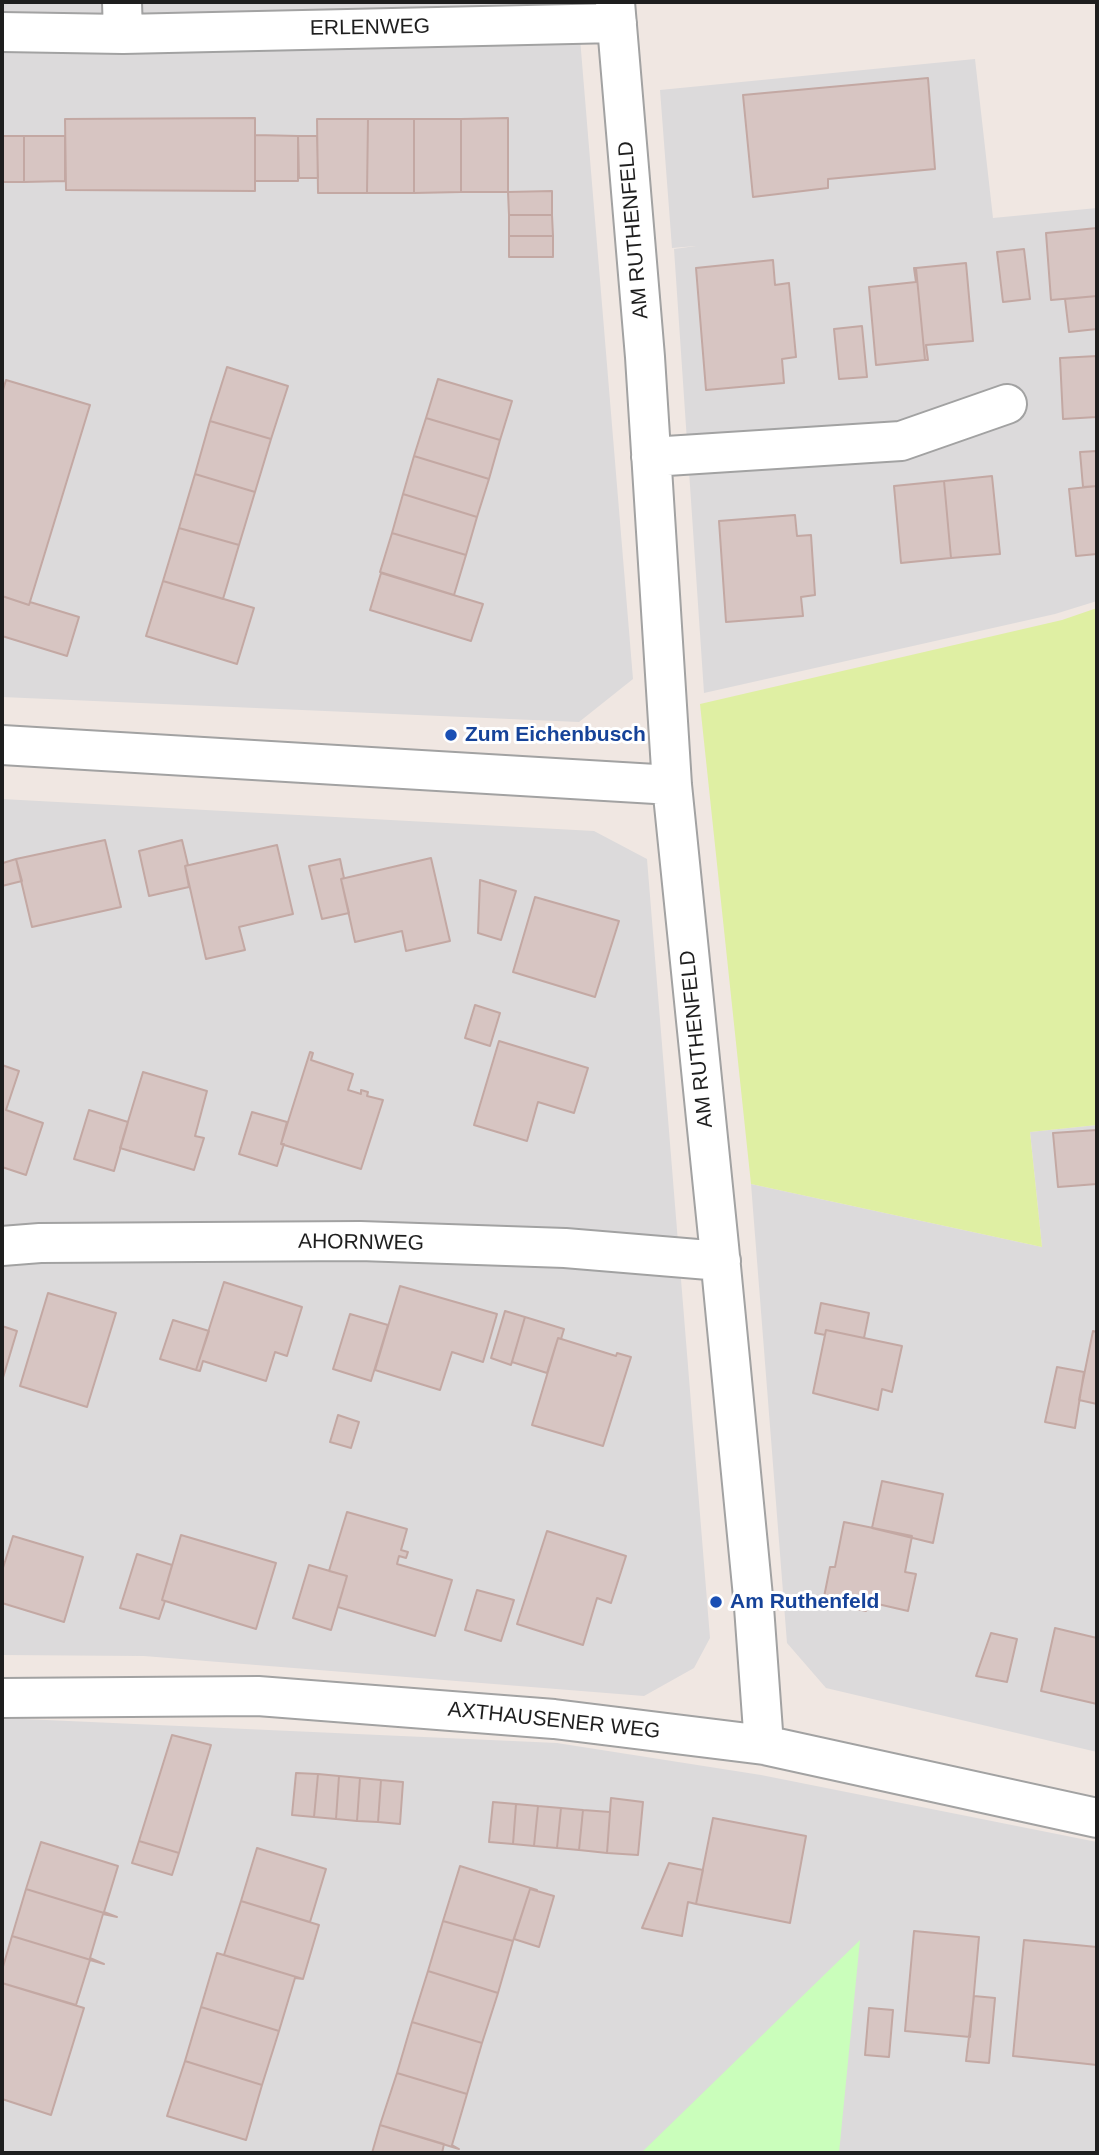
<!DOCTYPE html>
<style>
body{margin:0}
#map{position:relative;width:1099px;height:2155px;overflow:hidden;background:#f0e7e2;font-family:Arial,sans-serif}
canvas{display:block}
.frame{position:absolute;inset:0;border:4px solid #1e1e1e;pointer-events:none}
</style>
<div id="map">
<canvas width="1099" height="2155"></canvas>
<div class="frame"></div>
</div>
<script>
const g = document.querySelector('canvas').getContext('2d');
g.lineJoin = 'round';
function fillPath(path, color) { g.fillStyle = color; g.fill(path, 'evenodd'); }
function strokePath(path, color, width, dash) { g.strokeStyle = color; g.lineWidth = width; g.lineCap = dash ? 'butt' : 'round'; g.setLineDash(dash || []); g.stroke(path); }
function write(font, color, halo, rows, align = 'center') {
  g.font = font + ' Arial,sans-serif'; g.lineWidth = 6; g.setLineDash([]); g.textBaseline = 'middle'; g.strokeStyle = halo; g.fillStyle = color; for (const [text, x, y, turn = 0] of rows) {
    g.save(); g.translate(x, y); g.rotate((+turn || 0) * Math.PI / 180); g.textAlign = isNaN(turn) ? turn : align; if (halo) g.strokeText(text, 0, 0); g.fillText(text, 0, 0); g.restore();
  }
}
fillPath(new Path2D(`
 M2,2h575l56,677 -54,43 -577,-25z
 M975,59l18,159 104,-10v393l-42,13 -351,79 -30,-444 22,-3 -24,2 -12,-158z
 M2,799l592,32 53,28 63,779 -16,30 -50,28 -500,-40 -142,-1z
 M1097,1125v627l-271,-64 -39,-45 -36,-459 291,63 -12,-115z
 M2,1718l555,25 204,32 336,67v311h-1095z`), '#dcdadb');
fillPath(new Path2D(`
 M1097,608v517l-67,7 12,115 -291,-63 -51,-480 362,-84z`), '#dfefa3');
fillPath(new Path2D(`
 M860,1940l-21,213h-198z`), '#cafebb');
const building = new Path2D(`
 M928,78l7,91 -107,10v9l-75,9 -10,-102z
 M255,118v73l-189,-1 -1,-71z
 M508,118v74h-47v-73z
 M317,119h51l-1,74h-49z
 M368,119h46v74h-47z
 M414,119h47v73l-47,1z
 M255,135l43,1v45h-43z
 M3,136h21v46h-21z
 M24,136h41v45l-41,1z
 M298,136h19l1,42h-19z
 M552,191v24h-43l-1,-23z
 M509,215h43l1,21h-44z
 M1097,228v68l-46,4 -5,-67z
 M509,236h44v21h-44z
 M1024,249l6,50 -27,3 -6,-50z
 M773,260l2,25 14,-2 7,74 -14,2 2,24 -78,7 -10,-122z
 M966,263l7,78 -47,4 2,15h-3l-9,-92z
 M914,268h2l9,92 -49,5 -7,-78 47,-5z
 M1097,296v33l-28,3 -4,-33z
 M862,326l5,51 -28,2 -5,-50z
 M1097,356v61l-34,2 -3,-61z
 M227,367l61,19 -17,53 -61,-18z
 M438,379l74,22 -12,39 -74,-22z
 M6,380l84,25 -61,200 -27,-9v-203z
 M426,418l74,22 -11,39 -75,-23z
 M210,421l61,18 -16,53 -60,-18z
 M1097,451v35l-14,1 -3,-35z
 M414,456l75,23 -12,38 -74,-23z
 M195,474l60,18 -16,53 -60,-17z
 M992,476l8,78 -49,4 -7,-77z
 M944,481l7,77 -50,5 -7,-77z
 M1097,486v68l-21,2 -7,-67z
 M403,494l74,23 -11,38 -74,-22z
 M795,515l2,21 14,-1 4,60 -14,2 2,19 -77,6 -7,-101z
 M179,528l60,17 -16,54 -60,-18z
 M392,533l74,22 -12,40 -74,-23z
 M381,573l102,31 -12,37 -101,-31z
 M163,581l91,27 -17,56 -91,-28z
 M2,596l27,9 1,-3 49,15 -12,39 -65,-20z
 M105,840l16,67 -89,20 -16,-68z
 M182,840l6,25 -3,1 4,21 -40,9 -10,-45z
 M277,845l16,69 -54,13 6,23 -39,9 -21,-93z
 M431,858l19,83 -44,10 -4,-20 -47,11 -14,-63z
 M2,859l1,4 13,-4 6,22 -20,5z
 M340,859l4,19 -3,1 8,34 -27,6 -13,-53z
 M480,880l36,11 -15,49 -23,-7z
 M535,897l84,24 -24,76 -82,-25z
 M475,1005l25,8 -10,33 -25,-8z
 M499,1041l89,27 -14,45 -36,-11 -11,39 -53,-16z
 M310,1052l3,1 -2,7 42,14 -5,16 13,4v-4l7,2 -1,4 16,4 -22,69 -80,-25z
 M2,1065l17,6 -13,39 37,13 -17,52 -24,-8z
 M143,1072l64,19 -12,45 9,2 -10,32 -74,-22z
 M89,1110l39,12 -14,49 -40,-12z
 M252,1112l35,10 -6,22h3l-7,22 -38,-12z
 M1097,1130v54l-39,3 -5,-54z
 M224,1282l78,25 -15,49 -12,-4 -9,29 -63,-20 -3,10 -4,-1z
 M400,1286l97,28 -14,48 -31,-10 -12,38 -65,-20z
 M48,1293l68,20 -29,94 -67,-21z
 M821,1303l48,10 -5,25 -38,-8 -1,5 -10,-2z
 M505,1311l20,6 -14,48 -20,-7z
 M350,1314l38,11 -17,56 -38,-12z
 M525,1317l39,12 -3,10 -3,-1 -11,35 -35,-11z
 M173,1320l36,11 -13,39 -36,-11z
 M2,1326l15,5 -15,50z
 M826,1330l76,16 -10,46 -10,-3 -4,21 -65,-17z
 M1093,1331l4,1v72l-18,-4z
 M558,1338l58,18 1,-3 14,4 -28,89 -71,-21z
 M1057,1367l27,5 -9,56 -30,-6z
 M338,1415l21,7 -8,26 -21,-6z
 M882,1481l61,13 -10,49 -61,-15z
 M347,1512l60,17 -6,21 7,2 -2,6 -7,-2 -2,8 55,16 -17,56 -97,-29 9,-31 -18,-5z
 M844,1522l68,14 -7,36 11,2 -8,37 -39,-9 -3,9 -43,-9 7,-35h5z
 M547,1531l79,25 -15,47 -14,-5 -14,47 -66,-21z
 M181,1535l95,28 -20,66 -94,-29z
 M13,1536l70,21 -19,65 -62,-19v-32z
 M137,1554l35,11 -10,35 3,1 -6,18 -39,-11z
 M309,1565l38,11 -16,54 -38,-12z
 M477,1590l37,10 -13,41 -36,-11z
 M1055,1628l42,10v66l-56,-13z
 M991,1633l26,6 -10,43 -31,-6z
 M172,1735l39,10 -32,108 -40,-12z
 M296,1773l22,1 -4,43 -22,-2z
 M318,1774l21,2 -3,43 -22,-2z
 M339,1776l21,2 -3,43 -21,-2z
 M360,1778l21,2 -3,42 -21,-1z
 M381,1780l22,2 -3,42 -22,-2z
 M611,1798l32,4 -5,53 -31,-2z
 M493,1802l23,2 -3,40 -24,-2z
 M516,1804l22,2 -4,40 -21,-2z
 M538,1806l23,2 -4,40 -23,-2z
 M561,1808l22,2 -4,40 -22,-2z
 M583,1810l27,2 -3,41 -28,-3z
 M713,1818l93,18 -16,87 -94,-19z
 M139,1841l40,12 -7,22 -40,-12z
 M41,1842l77,24 -14,46 13,5 -91,-28z
 M257,1848l69,21 -16,53 -69,-21z
 M669,1863l34,7 -7,34 -8,-2 -6,34 -40,-8z
 M460,1866l77,24 -7,-1 -17,52 -70,-20z
 M26,1889l91,28 -14,-3 -13,44 14,6 -92,-28z
 M530,1889l24,7 -15,51 -25,-8z
 M241,1901l78,24 -16,54 -79,-24z
 M443,1921l70,20 -15,52 -70,-22z
 M914,1931l65,6 -9,100 -65,-6z
 M12,1936l92,28 -14,-4 -14,45 -74,-22v-13z
 M1024,1940l73,7v118l-84,-9z
 M217,1953l86,26 -8,-1 -16,53 -78,-24z
 M428,1971l70,22 -16,50 -70,-21z
 M2,1983l82,25 -33,107 -49,-16z
 M974,1996l21,2 -6,65 -23,-2z
 M201,2007l78,24 -17,54 -77,-24z
 M869,2008l24,2 -4,47 -24,-2z
 M412,2022l70,21 -15,51 -70,-21z
 M185,2061l77,24 -16,55 -79,-24z
 M397,2073l70,21 -15,51 7,4 -79,-24z
 M380,2125l64,19 -2,9h-70z`);
fillPath(building, '#d7c5c2');
strokePath(building, '#c3a8a3', 2);
const minor = new Path2D(`
 M122,2l1,32
 M615,2l30,355 27,428 47,461 35,361 10,138
 M2,32l121,2 494,-11
 M651,457l250,-16 106,-37
 M2,745l670,40
 M2,1246l38,-3 320,-2 205,7 156,13
 M2,1698l256,-2 296,23 210,26 333,73`);
strokePath(minor, '#a2a2a2', 42);
strokePath(minor, '#fff', 38);
for (const [x, y, r, color] of [
 [451,735,7,"#1a4fb4"],
 [716,1602,7,"#1a4fb4"]
]) { const dot = new Path2D(); dot.arc(x, y, r, 0, 2 * Math.PI); g.fillStyle = color; g.fill(dot); strokePath(dot, '#fff', 2.5); }
write('21px', '#1e1e1e', '#fff', [
 ["ERLENWEG",370,28,-1],
 ["AM RUTHENFELD",634,230,-95],
 ["AM RUTHENFELD",697,1039,-96],
 ["AHORNWEG",361,1243,1],
 ["AXTHAUSENER WEG",554,1721,6]
]);
write('bold 21px', '#164399', '#fff', [
 ["Zum Eichenbusch",465,735],
 ["Am Ruthenfeld",730,1602]
], 'left');
</script>
